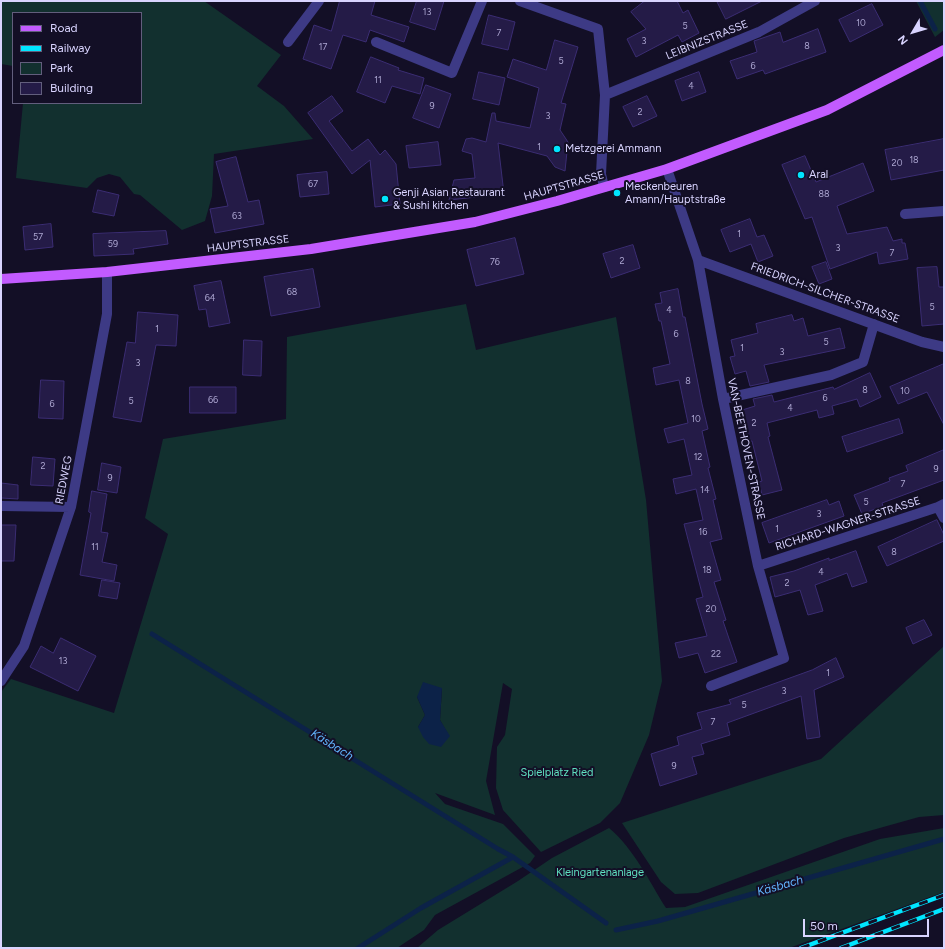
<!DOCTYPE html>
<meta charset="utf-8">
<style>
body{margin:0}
#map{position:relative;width:945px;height:949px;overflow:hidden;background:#130f26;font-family:Figtree,sans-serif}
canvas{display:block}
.frame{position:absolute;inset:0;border:2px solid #d9d4ff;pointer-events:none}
.legend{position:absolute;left:12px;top:12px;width:130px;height:92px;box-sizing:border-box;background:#130f26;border:1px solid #625e7d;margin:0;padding:5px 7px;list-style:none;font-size:12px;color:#d9d4ff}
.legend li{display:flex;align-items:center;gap:8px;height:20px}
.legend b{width:20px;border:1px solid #625e7d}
.north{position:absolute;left:893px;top:12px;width:40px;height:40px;-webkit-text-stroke:3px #130f26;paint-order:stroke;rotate:232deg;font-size:11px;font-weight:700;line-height:16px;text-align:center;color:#d9d4ff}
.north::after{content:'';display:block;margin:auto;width:14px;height:18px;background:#d9d4ff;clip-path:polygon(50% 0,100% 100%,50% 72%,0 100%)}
.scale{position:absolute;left:803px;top:919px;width:126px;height:18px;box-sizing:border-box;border:2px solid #d9d4ff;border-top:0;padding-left:5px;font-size:12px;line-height:14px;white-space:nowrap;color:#d9d4ff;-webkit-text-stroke:3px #130f26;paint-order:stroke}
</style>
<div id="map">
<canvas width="945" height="949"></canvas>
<div class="frame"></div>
<ul class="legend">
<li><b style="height:5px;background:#c25bff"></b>Road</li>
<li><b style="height:5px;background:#00e5ff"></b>Railway</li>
<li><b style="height:11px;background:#12302f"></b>Park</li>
<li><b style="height:11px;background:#241b47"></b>Building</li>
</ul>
<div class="north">N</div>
<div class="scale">50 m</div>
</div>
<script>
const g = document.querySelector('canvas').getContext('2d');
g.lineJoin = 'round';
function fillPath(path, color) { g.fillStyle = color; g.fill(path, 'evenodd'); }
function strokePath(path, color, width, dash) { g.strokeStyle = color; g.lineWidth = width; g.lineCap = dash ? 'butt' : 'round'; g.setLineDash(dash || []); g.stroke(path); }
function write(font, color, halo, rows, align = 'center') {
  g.font = font + ' Figtree,sans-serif'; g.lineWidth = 4; g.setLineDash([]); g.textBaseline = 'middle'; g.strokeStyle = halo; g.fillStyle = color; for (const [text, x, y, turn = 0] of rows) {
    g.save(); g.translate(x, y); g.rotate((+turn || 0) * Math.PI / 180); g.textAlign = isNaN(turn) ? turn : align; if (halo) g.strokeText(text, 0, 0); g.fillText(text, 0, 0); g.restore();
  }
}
fillPath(new Path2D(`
 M1,1h203l77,54 -24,31 27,20 29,33 -99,15 -2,42 -7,25 -23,9 -42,-35 -6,-1 -14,-17 -11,-3 -12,4 -10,10 -71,-10 7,-75h118v-90h-128v53l-12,-2z
 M916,1h28v29l-9,7z
 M466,304l10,46 140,-33 30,183 16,181 -13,54 -29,68 -20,20 -59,29 -38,-42 -7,-22 1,-41 8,-12 7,-46 -9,-6 -17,98 9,34 -60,-22 10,11 58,20 32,32 -5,7 -95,52 -11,15 -27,18h-396v-256l10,-13 103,34 54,-179 -23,-16 18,-79 123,-20 1,-82zM442,688l-2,32 9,16 -31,-9 7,-12 -8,-18z
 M944,646v169l-25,2 -75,21 -146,55 -23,1 -14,-12 -39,-59 199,-64z
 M609,828c25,21 40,53 57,80l19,-1 195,-68 64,-11v64l-155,56h-372l21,-18 80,-49 34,-23z`), '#12302f');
fillPath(new Path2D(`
 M423,682l19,6 -2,32 10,16 -9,11 -12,-3 -6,-7 -5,-10 7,-12 -8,-18z`), '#0c2248');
strokePath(new Path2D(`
 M920,1l15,28
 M152,634l346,215 15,8 93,66
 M616,930l42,-9 286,-82
 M358,948l63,-40 92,-51`), '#0c2248', 5);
const building = new Path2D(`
 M340,1h35l-4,14 38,12 -5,15 -34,-12 -4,12 -23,-7 -12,34 -28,-10 11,-34 17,6z
 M417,1h27l-9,29 -25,-8z
 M645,1h32l6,12 5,-3 11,23 -17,9 -4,-7 -42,22 -9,-18 19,-10 -15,-17z
 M717,1h45l-36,18z
 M872,4l11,21 -33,17 -11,-22z
 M489,15l26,7 -7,28 -26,-6z
 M818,29l8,23 -61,22 -2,-4 -26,9 -7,-18 27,-9 -3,-11 26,-9 3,10z
 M555,40l23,7 -17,56 5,1 -6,26 8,12 -3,29 -10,-4 -8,-11 -49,-13 6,51 -55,6 5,-20 21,-2 -3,-24 -10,-3 4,-12 6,-1 14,4 6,-29h3l1,8 34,7 9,-40 -32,-11 6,-18 33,11z
 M371,57l28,11 -1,2 26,8 -4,16 -28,-8 -7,17 -28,-11z
 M479,72l26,6 -6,27 -26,-6z
 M699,72l7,20 -24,9 -7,-20z
 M426,85l25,9 -12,34 -26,-10z
 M332,96l11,15 -14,10 23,30 16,-12 12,16 5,-5 11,14 4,40 -25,3 -5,-47 -18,14 -44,-61z
 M647,96l10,20 -24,11 -10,-20z
 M944,139v31l-53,10 -6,-30z
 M438,142l3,23 -32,3 -3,-22z
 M805,156l11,26 47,-19 11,28 -37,15 10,28 40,-7 6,14 9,-2v4h3l3,16 -29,5 -2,-12 -47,17 -18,-52 -7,2 -23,-54z
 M236,157l12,45 11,-2 5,24 -49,9 -5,-24 18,-3 -12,-44z
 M327,172l2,22 -29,3 -3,-22z
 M98,190l21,5 -5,21 -21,-4z
 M750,219l7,18 7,-2 9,21 -15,6 -7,-18 -21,8 -9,-22z
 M51,224l2,23 -28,3 -2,-23z
 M166,231l2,13 -35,5 1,5 -40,2 -1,-22z
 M515,238l9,36 -48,12 -9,-36z
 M633,245l7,23 -29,10 -8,-24z
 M826,262l6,17 -13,5 -7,-17z
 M937,267l2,20h5v37l-22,2 -5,-58z
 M313,269l7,38 -49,9 -7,-39z
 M221,281l9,42 -21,4 -3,-18 -7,1 -5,-24z
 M678,289l5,28h2l17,87 6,25 -6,2 8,36 -2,1 8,31 -3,1 9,39 -12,3 11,38 -7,2 12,38 -3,1 14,41 -32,11 -7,-20 -19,5 -4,-15 32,-7 -11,-37 7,-2 -19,-73 19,-4 -7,-31 -20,5 -3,-15 19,-4 -8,-36 -16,4 -4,-14 24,-6 -9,-43 -23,5 -3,-17 17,-4 -9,-43h-2l-4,-17 7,-1 -2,-10z
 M138,312l40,3 -2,31 -20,-1 -15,77 -28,-5 14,-75 8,1z
 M792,315l2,6 9,-3 5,18 32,-8 5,20 -81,17 5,17 -19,4 -4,-15 -11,3 -5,-17 5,-1 -4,-16 27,-7 -2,-9z
 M244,340l18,1 -1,35 -18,-1z
 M944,364v61l-17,-33 -29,12 -8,-17z
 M870,373l11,24 -21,10 -3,-8 -25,7 2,8 -15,4 -2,-8 -50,13 3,13 -2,1 14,53 -20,5 -3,-13 3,-1 -10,-40 -5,1 -8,-31 16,-5 -2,-7 19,-4 2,7 59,-15 1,2z
 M41,380l23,1 -1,38 -24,-1z
 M190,387h46v26h-46z
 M899,419l4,14 -56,19 -5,-15z
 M944,450v30l-62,23 1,3 -21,8 -8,-19 36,-14 -1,-3 19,-7 -2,-5z
 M33,457l22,2 -2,27 -22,-1z
 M102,463l19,4 -4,26 -19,-3z
 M1,483l17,2v14l-17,-1z
 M92,491l15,3 -6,38 7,1 -6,29 15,3 -3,16 -34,-6 11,-62 -2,-1z
 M827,500l2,5 10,-4 5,15 -75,27 -7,-20z
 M937,520l7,15v6l-57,25 -9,-19z
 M1,525h15l-2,36h-13z
 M856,551l11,31 -15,5 -5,-14 -32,12 8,26 -15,4 -8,-25 -25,7 -5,-20 24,-6 35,-13v2z
 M102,580l18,3 -3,16 -18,-3z
 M924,620l8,15 -19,9 -7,-16z
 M61,638l35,18 -18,35 -48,-24 11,-21 12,7z
 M836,658l8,19 -30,13 6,47 -13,2 -6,-43 -74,27 3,12 -29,9 3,10 -12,3 5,17 -37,12 -9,-32 28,-9 -2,-8 25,-8 -5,-16 34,-9 -2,-4 83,-30z`);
fillPath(building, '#241b47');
strokePath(building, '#3b2d73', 1);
strokePath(new Path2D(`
 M520,1l78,28 7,66 -4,79 3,13
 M288,42l31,-41
 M376,42l76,31 30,-72
 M605,95l154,-63 56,-31
 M667,169l31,91 25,139 35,167 26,92 -73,28
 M905,214l39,-3
 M698,260l224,82 22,5
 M723,399l108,-24 32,-13 11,-38
 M1,506l70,1
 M938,507l6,11
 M758,566l180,-59 6,-3
 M1,681l23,-35 47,-139 36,-193v-42`), '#3d3a85', 10);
strokePath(new Path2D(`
 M1,279l106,-7 204,-23 164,-27 82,-21 110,-32 160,-59 117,-60`), '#c25bff', 10);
const rail = new Path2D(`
 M801,948l143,-53
 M841,948l103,-39`);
strokePath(rail, '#00e5ff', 4.5);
strokePath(rail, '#130f26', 3, [9]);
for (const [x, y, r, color] of [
 [557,149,4,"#00e5ff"],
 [801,175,4,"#00e5ff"],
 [617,193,4,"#00e5ff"],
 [385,199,4,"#00e5ff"]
]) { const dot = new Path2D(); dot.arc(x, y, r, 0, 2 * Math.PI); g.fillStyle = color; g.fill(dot); strokePath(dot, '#130f26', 1.5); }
write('9px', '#aca6d1', null, [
 ["13",427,12],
 ["10",861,23],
 ["5",685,26],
 ["7",499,33],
 ["3",644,41],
 ["8",807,46],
 ["17",323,47],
 ["5",561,61],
 ["6",753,66],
 ["11",378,80],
 ["4",691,86],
 ["9",432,106],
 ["2",640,112],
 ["3",548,116],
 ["1",539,147],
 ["18",914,160],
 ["20",897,163],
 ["67",313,184],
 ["88",824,194],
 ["63",237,216],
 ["1",739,234],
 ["57",38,237],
 ["59",113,244],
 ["3",838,248],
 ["7",892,253],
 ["2",622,261],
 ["76",495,262],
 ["68",292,292],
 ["64",210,298],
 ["5",932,307],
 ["4",669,310],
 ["1",157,329],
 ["6",676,334],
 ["5",826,342],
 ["1",742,348],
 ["3",782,352],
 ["3",138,363],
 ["8",688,381],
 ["8",865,390],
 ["10",905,391],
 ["6",825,398],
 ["66",213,400],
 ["5",131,401],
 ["6",52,404],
 ["4",790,408],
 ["10",696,419],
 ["2",754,423],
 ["12",698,457],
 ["2",43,466],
 ["9",936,469],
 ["9",110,478],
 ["7",903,484],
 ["14",705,490],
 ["5",866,502],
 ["3",819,514],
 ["1",777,529],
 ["16",703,532],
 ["11",95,547],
 ["8",894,552],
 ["18",707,570],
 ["4",821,572],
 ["2",787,583],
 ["20",711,609],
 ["22",716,654],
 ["13",63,661],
 ["1",828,673],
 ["3",784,691],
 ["5",744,705],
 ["7",713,722],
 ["9",674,766]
]);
write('11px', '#d9d4ff', '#130f26', [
 ["LEIBNIZSTRASSE",707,40,-22],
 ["HAUPTSTRASSE",564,186,-16],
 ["HAUPTSTRASSE",248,244,-7],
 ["FRIEDRICH-SILCHER-STRASSE",825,293,20],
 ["VAN-BEETHOVEN-STRASSE",746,449,78],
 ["RIEDWEG",64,480,-79],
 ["RICHARD-WAGNER-STRASSE",848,524,-18]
]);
write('11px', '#d9d4ff', '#130f26', [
 ["Metzgerei Ammann",565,149],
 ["Aral",809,175],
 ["Meckenbeuren",625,187],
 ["Amann/Hauptstraße",625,200],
 ["Genji Asian Restaurant",393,193],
 ["& Sushi kitchen",393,206]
], 'left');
write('11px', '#5fe0c0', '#130f26', [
 ["Spielplatz Ried",557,773],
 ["Kleingartenanlage",600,873]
]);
write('italic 12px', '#62b6ff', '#130f26', [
 ["Käsbach",332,745,32],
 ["Käsbach",780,886,-16]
]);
</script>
